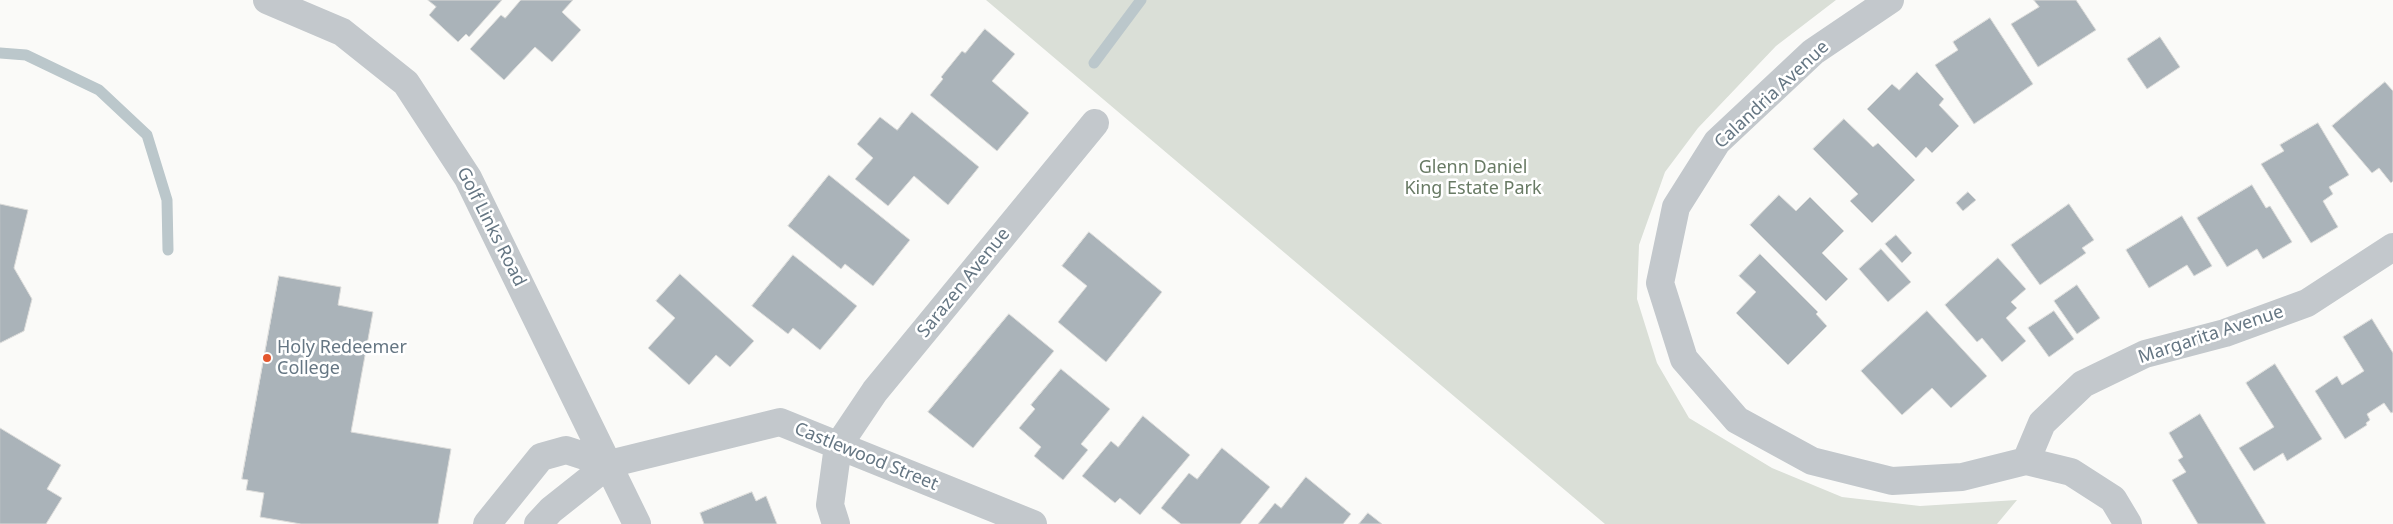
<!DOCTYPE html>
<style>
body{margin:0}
canvas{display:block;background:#fafaf8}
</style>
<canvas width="2393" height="524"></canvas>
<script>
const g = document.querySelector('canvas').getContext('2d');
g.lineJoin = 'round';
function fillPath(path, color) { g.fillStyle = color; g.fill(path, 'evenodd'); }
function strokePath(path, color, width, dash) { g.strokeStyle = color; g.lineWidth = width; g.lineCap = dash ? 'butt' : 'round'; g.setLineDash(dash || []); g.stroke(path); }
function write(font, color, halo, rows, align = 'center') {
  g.font = font + ' "Noto Sans",sans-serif'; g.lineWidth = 5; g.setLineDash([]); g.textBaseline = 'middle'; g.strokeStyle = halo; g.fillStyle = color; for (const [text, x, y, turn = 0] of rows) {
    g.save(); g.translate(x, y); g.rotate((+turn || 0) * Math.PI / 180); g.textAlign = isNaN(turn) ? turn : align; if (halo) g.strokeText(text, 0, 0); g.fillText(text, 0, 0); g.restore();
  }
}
fillPath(new Path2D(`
 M986,0h850l-60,46 -78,82 -33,44 -26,73 -2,54 20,64 32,55 83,50 70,29 78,9 97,-6 -20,24h-392z`), '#dadfd7');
strokePath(new Path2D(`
 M0,53l26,2 73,35 48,45 20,65 1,50
 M1094,63l47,-63`), '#bbc7cb', 11);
const building = new Path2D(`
 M428,0h74l-33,37 -3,-3 -8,8 -29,-27 7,-8z
 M521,0h52l-11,12 19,18 -29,32 -17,-15 -31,33 -34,-31 31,-34 4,3z
 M2034,0h42l20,30 -58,37 -27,-43 28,-17z
 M1990,18l43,66 -59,40 -39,-59 23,-15 -5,-8z
 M985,29l30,25 -23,27 37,32 -32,38 -67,-56 13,-16 -2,-2 21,-26 3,2z
 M2160,37l20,30 -33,22 -20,-30z
 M1917,72l27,27 -5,6 20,21 -27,27 -6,-6 -10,11 -49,-49 25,-25 7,6z
 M2385,82l8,9v90l-2,2 -12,-15 -7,5 -40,-47z
 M912,112l67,55 -31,38 -34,-29 -26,30 -33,-27 18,-21 -16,-14 23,-27 17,13z
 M1844,119l29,28 5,-4 37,37 -43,43 -22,-22 8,-7 -45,-45z
 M2318,123l31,52 -20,12 4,7 -10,7 15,26 -27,16 -50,-79 23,-13 -4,-6z
 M829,175l81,65 -37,46 -28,-22 -4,5 -53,-43z
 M2252,185l14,23 4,-2 22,36 -29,17 -6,-10 -30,18 -30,-49z
 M1968,192l8,8 -13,11 -7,-8z
 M1779,195l17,16 14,-14 34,34 -22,22 26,26 -22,22 -76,-76z
 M0,204l28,6 -14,58 18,31 -8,32 -24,12z
 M2069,204l25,36 -12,8 4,5 -46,32 -29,-40z
 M2182,216l30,50 -18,10 -7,-11 -38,23 -23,-38z
 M1089,232l73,60 -56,70 -48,-40 29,-36 -25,-20z
 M1896,235l16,18 -10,10 -17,-19z
 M1881,249l30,33 -23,20 -29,-33z
 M1760,254l58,58 -2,2 11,12 -39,39 -52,-52 20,-21 -17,-16z
 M793,255l64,51 -37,44 -27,-22 -5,6 -36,-28z
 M1998,258l28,31 -15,13 6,6 -11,10 20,23 -24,21 -20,-24 -5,4 -32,-37z
 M680,274l74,67 -24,26 -14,-12 -27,30 -41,-37 27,-30 -19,-17z
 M279,276l62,11 -3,18 35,7 -22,120 100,17 -13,75h-137l-41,-7 4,-24 -18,-3 2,-10 -6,-1z
 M2077,285l23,33 -23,16 -23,-33z
 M1927,311l60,65 -36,32 -19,-20 -30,27 -41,-44z
 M2054,311l20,28 -25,18 -21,-29z
 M1009,314l45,37 -81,97 -45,-36z
 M2372,319l21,34v59l-2,1 -7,-10 -17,11 3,6 -4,3 1,2 -22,14 -30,-48 22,-15 5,9 22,-14 -21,-34z
 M2275,364l47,75 -35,22 -4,-8 -29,18 -15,-23 35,-21 -28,-44z
 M1061,369l49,40 -29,35 7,6 -25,30 -29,-24 7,-9 -22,-19 16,-19 -4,-4z
 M2200,414l66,110h-68l-26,-44 14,-8 -8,-12 5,-3 -14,-24z
 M1143,416l47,39 -50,60 -20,-17 -5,5 -33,-27 29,-35 7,6z
 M0,428l61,37 -14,24 15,9 -16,26h-46z
 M1222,448l48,39 -30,37h-59l-20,-16 28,-35 8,6z
 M1306,477l45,37 -8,10h-85l17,-21 6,5z
 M752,492l4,9 10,-5 11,28h-73l-4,-11z
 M1368,513l14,11h-23z`);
fillPath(building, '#aab3b9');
strokePath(building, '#dcdcda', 1);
strokePath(new Path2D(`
 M267,0l75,32 64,51 62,95 169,346
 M1890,0l-77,52 -96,90 -41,65 -16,76 24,76 53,61 75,41 80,20 70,-4 64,-16 45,11 42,27 15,25
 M2026,461l16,-38 41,-39 62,-30 80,-21 82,-30 86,-56
 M487,524l54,-67 25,-7 43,14
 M538,524l13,-14 58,-46 171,-42 253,102
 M836,524l-6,-19 8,-59 37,-55 220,-268`), '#c3c8cc', 28);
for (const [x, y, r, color] of [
 [267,358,5,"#e4572e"]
]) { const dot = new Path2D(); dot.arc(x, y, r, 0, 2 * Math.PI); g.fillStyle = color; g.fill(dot); strokePath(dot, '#fff', 2); }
write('18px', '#657683', '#fff', [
 ["Calandria Avenue",1772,95,-43],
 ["Golf Links Road",491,227,63],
 ["Sarazen Avenue",964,283,-51],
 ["Margarita Avenue",2211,335,-18],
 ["Castlewood Street",866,457,22]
]);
write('18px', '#687a64', '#fff', [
 ["Glenn Daniel",1473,168],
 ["King Estate Park",1473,189]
]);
write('18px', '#657683', '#fff', [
 ["Holy Redeemer",277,348],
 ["College",277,369]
], 'left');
</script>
